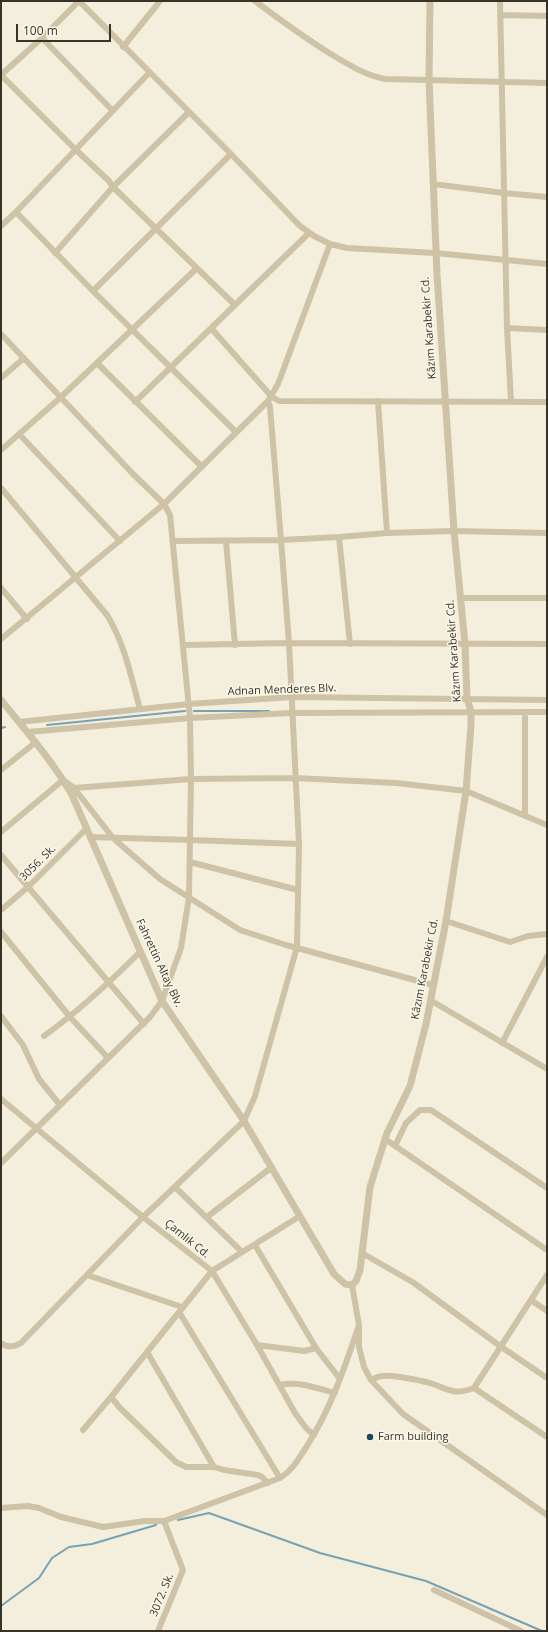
<!DOCTYPE html>
<meta charset="utf-8">
<style>
body{margin:0}
#map{position:relative;width:548px;height:1632px;overflow:hidden;background:#f4efdc;font-family:"Open Sans",sans-serif}
canvas{display:block}
.frame{position:absolute;inset:0;border:2px solid #393228;pointer-events:none}
.scale{position:absolute;left:16px;top:24px;width:95px;height:18px;box-sizing:border-box;border:2px solid #393228;border-top:0;padding-left:5px;font-size:12px;line-height:14px;white-space:nowrap;color:#393228;-webkit-text-stroke:3px #fbf8e9;paint-order:stroke}
</style>
<div id="map">
<canvas width="548" height="1632"></canvas>
<div class="frame"></div>
<div class="scale">100 m</div>
</div>
<script>
const g = document.querySelector('canvas').getContext('2d');
g.lineJoin = 'round';
function strokePath(path, color, width, dash) { g.strokeStyle = color; g.lineWidth = width; g.lineCap = dash ? 'butt' : 'round'; g.setLineDash(dash || []); g.stroke(path); }
function write(font, color, halo, rows, align = 'center') {
  g.font = font + ' "Open Sans",sans-serif'; g.lineWidth = 3; g.setLineDash([]); g.textBaseline = 'middle'; g.strokeStyle = halo; g.fillStyle = color; for (const [text, x, y, turn = 0] of rows) {
    g.save(); g.translate(x, y); g.rotate((+turn || 0) * Math.PI / 180); g.textAlign = isNaN(turn) ? turn : align; if (halo) g.strokeText(text, 0, 0); g.fillText(text, 0, 0); g.restore();
  }
}
strokePath(new Path2D(`
 M194,711h75
 M47,725l138,-14
 M1,728l4,-1
 M178,1520l31,-7 111,40 106,28 116,50
 M1,1606l38,-28 13,-20 17,-11 23,-3 64,-19`), '#78a1b4', 2);
strokePath(new Path2D(`
 M79,1l152,153 69,72 14,10 16,8
 M255,1c24,18 49,36 74,52 19,11 35,22 56,26l162,4
 M500,1l7,327 4,73
 M500,15l47,1
 M42,38l70,72
 M123,47l37,-46
 M1,75l74,74 34,32 4,6 122,118
 M1,75l41,-37 37,-37
 M433,184l71,9 43,4
 M16,212l77,79 143,141
 M1,226l15,-14 133,-139
 M55,253l58,-66 76,-75
 M93,291l138,-137
 M211,328l61,69 7,4 268,1
 M507,328l40,2
 M1,334l132,140 31,30 6,11 20,203 1,61 -2,118 -8,51 -19,53 -12,16 -149,146
 M97,363l105,104
 M1,378l23,-20
 M378,401l9,132
 M135,402l174,-169
 M19,434l101,107
 M1,450l60,-53 136,-129
 M1,488l106,127c18,29 24,62 33,94
 M339,537l48,-4 67,-2 93,2
 M174,541l107,-1 -11,-133 -2,-6
 M226,541l9,104
 M1,588l26,31
 M461,598h86
 M1,639l163,-135 104,-103 10,-17 52,-140 17,4 88,5 112,11
 M184,645l105,-2 258,1
 M19,722l170,-18 103,-7 255,3
 M28,732l162,-14 102,-5 255,-1
 M1,770l35,-28
 M74,788l117,-9 104,-1 101,5 70,8 81,34
 M525,815v-103
 M1,832l62,-52 11,8 39,50 47,41 80,51 46,15 147,40
 M91,837l99,3 109,4
 M1,855l143,169
 M190,862l108,28
 M1,910l27,-23 59,-59
 M446,921l64,21 18,-6 19,-2
 M1,932l69,85 38,41
 M430,1000l117,69
 M1,1016l22,29 16,34 21,26
 M44,1036c35,-25 66,-54 96,-84
 M502,1043l45,-86
 M1,1099l142,118 69,54 45,74 38,68 11,15 8,7
 M385,1139l162,111
 M395,1146l11,-23 14,-13h11l116,78
 M175,1187l67,65
 M207,1217l65,-50
 M255,1245l61,103 24,31
 M362,1253l52,30 86,63 47,32
 M87,1275l95,32
 M352,1285l7,40v22l5,20 7,13 32,34 144,101
 M531,1300l16,11
 M179,1312l101,166
 M1,1343c6,5 13,4 20,0l122,-126 101,-96 11,-25 42,-149 2,-103 -10,-201 -8,-103 58,-3 11,107
 M257,1345l47,6 12,-3
 M147,1352l67,115
 M371,1380c4,-2 8,-4 12,-4 10,-1 36,4 47,7 20,6 22,13 44,5l73,-113
 M280,1385c19,-4 36,3 55,8
 M474,1388l73,49
 M83,1430l28,-33
 M268,1483l-6,-6 -4,-2 -34,-5 -10,-3h-28l-10,-5 -56,-54 -9,-11 101,-126 88,-55
 M1,1508l27,-2 11,2 22,9 42,10 42,-6h19l116,-43c13,-8 19,-20 27,-32 24,-38 38,-79 52,-121
 M434,1590l87,41
 M158,1631l25,-61 -19,-49`), '#cec3a6', 6);
strokePath(new Path2D(`
 M1,700c25,31 51,60 71,95l90,206 82,120 90,153 11,10 7,1 4,-4 4,-11 10,-83 17,-54 23,-47 16,-62 20,-103 20,-130 5,-66v-14l-4,-12 -2,-55 -11,-113 -17,-257 -8,-194 1,-79`), '#cec3a6', 7);
for (const [x, y, r, color] of [
 [370,1437,4,"#19475f"]
]) { const dot = new Path2D(); dot.arc(x, y, r, 0, 2 * Math.PI); g.fillStyle = color; g.fill(dot); strokePath(dot, '#fbf8e9', 1.5); }
write('11px', '#393228', '#fbf8e9', [
 ["Kâzım Karabekir Cd.",429,328,-94],
 ["Kâzım Karabekir Cd.",454,651,-94],
 ["Adnan Menderes Blv.",282,690,-2],
 ["3056. Sk.",38,863,-45],
 ["Fahrettin Altay Blv.",159,963,65],
 ["Kâzım Karabekir Cd.",425,969,-79],
 ["Çamlık Cd.",187,1239,39],
 ["3072. Sk.",162,1595,-68]
]);
write('11px', '#393228', '#fbf8e9', [
 ["Farm building",378,1437]
], 'left');
</script>
